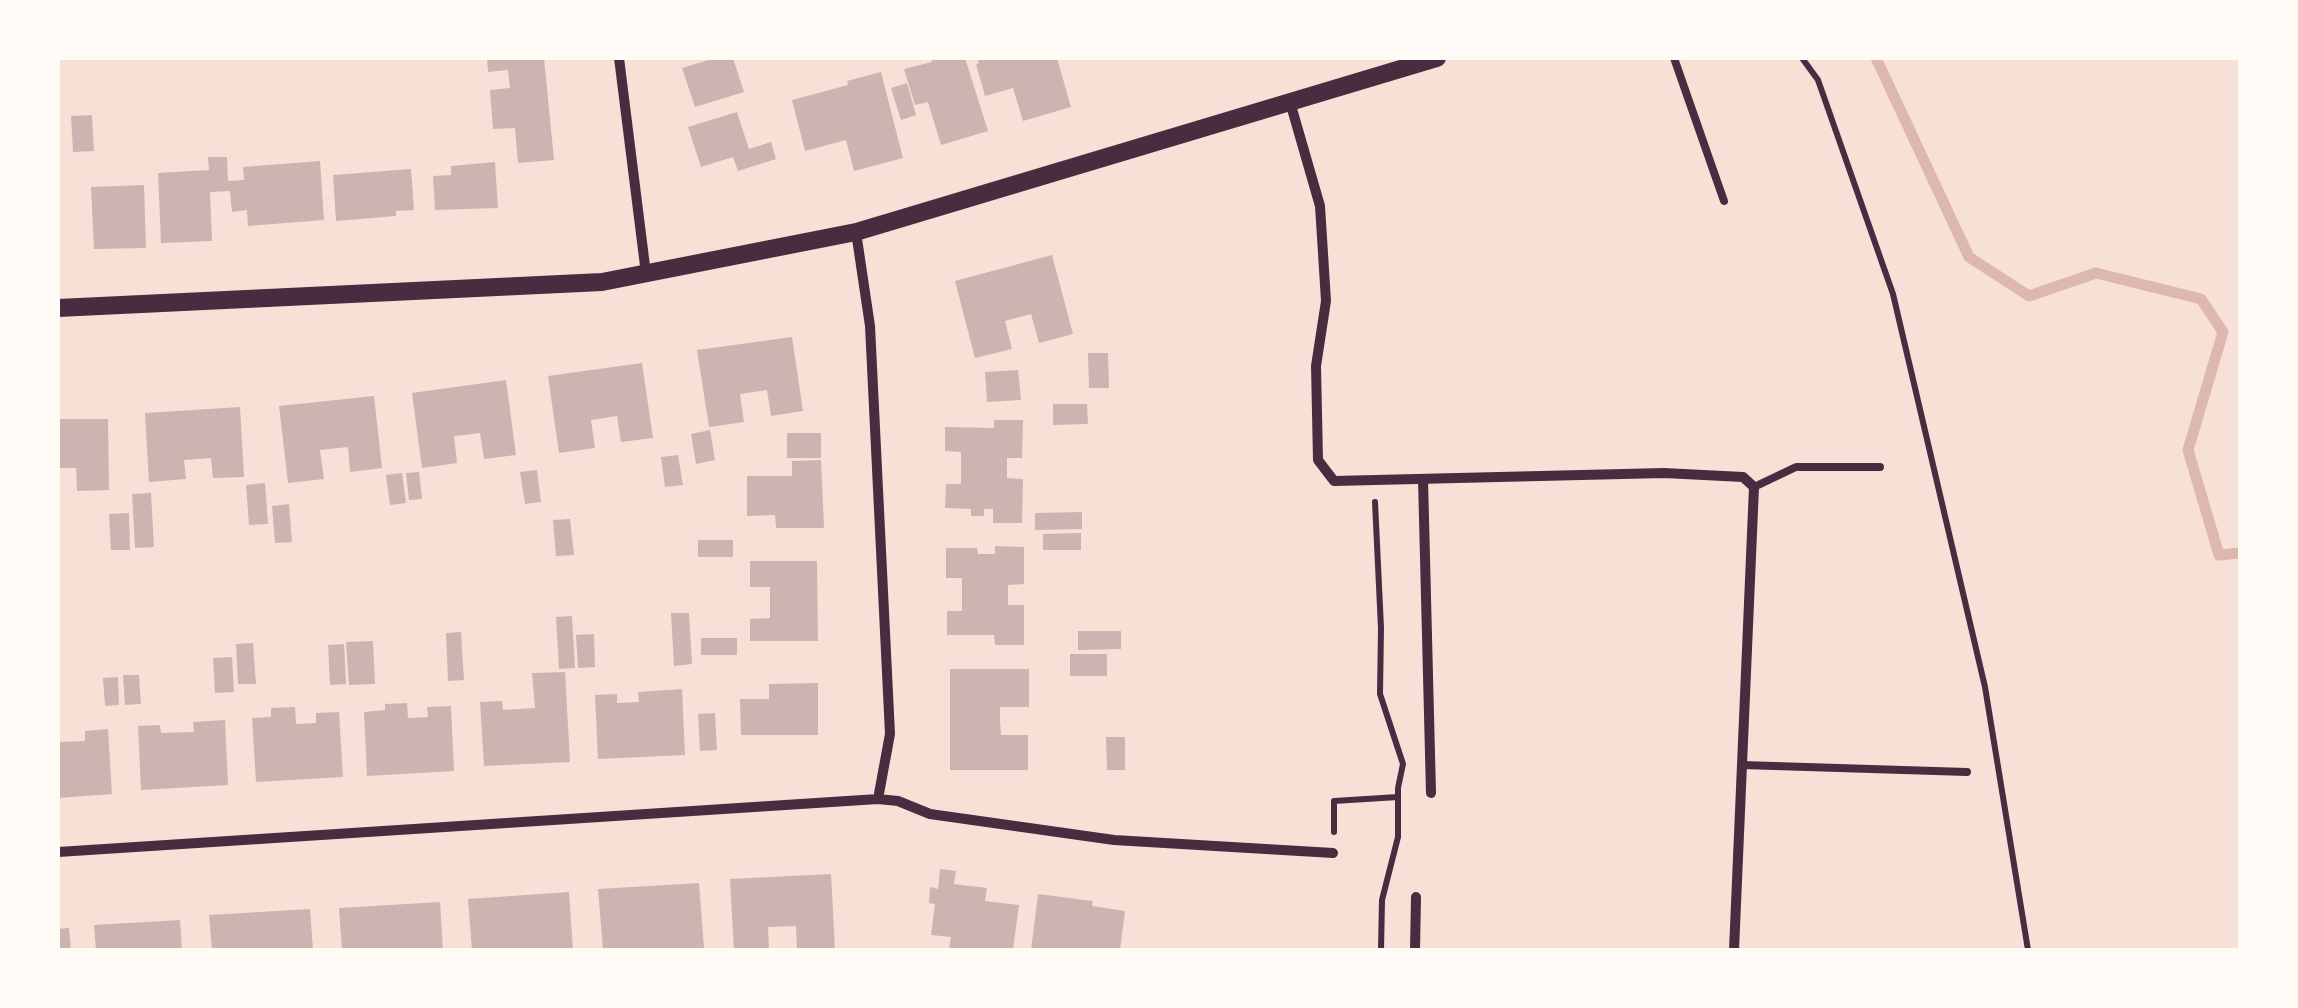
<!DOCTYPE html>
<style>
body{margin:0}
#map{position:relative;width:2298px;height:1008px;overflow:hidden;background:#f7e1d7;font-family:Poppins,sans-serif}
canvas{display:block}
.frame{position:absolute;inset:0;border:60px solid #fffaf5;pointer-events:none}
</style>
<div id="map">
<canvas width="2298" height="1008"></canvas>
<div class="frame"></div>
</div>
<script>
const g = document.querySelector('canvas').getContext('2d');
g.lineJoin = 'round';
function strokePath(path, color, width, dash) { g.strokeStyle = color; g.lineWidth = width; g.lineCap = dash ? 'butt' : 'round'; g.setLineDash(dash || []); g.stroke(path); }
function fillPath(path, color) { g.fillStyle = color; g.fill(path, 'evenodd'); }
strokePath(new Path2D(`
 M1876,58l93,199 60,39 67,-23 105,26 22,33 -35,118 31,105 21,-2`), '#dcb8b0', 11);
fillPath(new Path2D(`
 M487,58h57l10,102 -36,3 -3,-35 -22,1 -3,-39 20,-2 -2,-18 -20,2z
 M715,58h18l11,34 -49,15 -13,-39z
 M931,58h34l23,73 -47,14 -13,-43 -13,3 -11,-36 28,-7z
 M977,58h80l14,49 -48,14 -10,-33 -28,8 -9,-32 3,-1z
 M881,72l22,86 -49,13 -8,-31 -41,11 -13,-51 56,-15 -1,-4z
 M907,83l9,32 -15,5 -10,-32z
 M737,112l12,37 22,-7 5,17 -38,12 -5,-14 -32,10 -13,-40z
 M92,115l2,36 -21,1 -2,-36z
 M208,157h19l1,24 16,-1 -1,-13 77,-6 4,59 -76,6 -1,-16 -15,2 -2,-21 -20,1 2,49 -51,2 -3,-70 51,-3z
 M495,162l3,46 -63,2 -2,-34 18,-1v-9z
 M411,169l3,41 -18,1v5l-60,5 -3,-46z
 M144,185l2,63 -52,1 -3,-62z
 M1052,255l21,79 -34,9 -8,-29 -26,7 7,28 -37,9 -20,-77z
 M792,337l11,74 -32,5 -4,-26 -27,4 4,28 -35,5 -12,-77z
 M1088,353h20l1,35h-20z
 M642,363l11,75 -32,4 -4,-26 -26,4 4,28 -36,5 -11,-77z
 M1018,370l3,30 -34,2 -2,-30z
 M506,380l10,75 -32,4 -4,-26 -15,2 -11,1 3,27 -35,5 -10,-75z
 M374,396l8,72 -32,4 -2,-25 -28,3 4,29 -36,4 -9,-77z
 M1053,404h34l1,20 -35,1z
 M240,407l4,70 -31,1 -2,-20 -27,2 2,19 -37,3 -4,-69z
 M58,419h50l1,71 -32,1 -1,-23h-18z
 M994,420h29l-1,38h-15v20l16,1 -1,44h-29v-14h-9v7h-13v-7l-26,-1 1,-24h15v-32l-16,-1v-24l49,1z
 M710,430l5,30 -19,4 -5,-30z
 M787,433h34v25h-34z
 M678,455l5,30 -18,2 -4,-30z
 M821,460l3,68h-48l-1,-13 -28,1v-40h45v-15z
 M537,470l4,32 -16,2 -5,-32z
 M419,472l3,27 -13,1 -3,-27z
 M402,473l4,30 -16,2 -4,-30z
 M265,483l3,41 -19,1 -3,-40z
 M151,493l3,54 -19,1 -3,-54z
 M289,504l3,38 -17,1 -3,-37z
 M1082,512v17l-47,1v-17z
 M129,513l1,37h-19l-2,-36z
 M570,519l4,36 -18,1 -3,-36z
 M1081,533v17h-38v-16z
 M698,540h35v17h-35z
 M995,546l29,1v37l-16,1v20h16v40h-29l-1,-10h-47v-24h15v-33h-16v-30h31l1,6h17z
 M750,561h67l1,80h-68v-22l20,-1v-31h-20z
 M671,613h18l3,51 -18,2z
 M572,616l3,52 -16,1 -3,-52z
 M1078,631h43v18l-43,1z
 M461,632l3,48 -16,1 -2,-48z
 M594,634l1,33 -17,1 -2,-33z
 M701,638h36v17h-36z
 M373,641l2,43 -26,1 -3,-43z
 M253,643l3,41h-18l-2,-40z
 M344,644l2,40 -16,1 -2,-40z
 M1070,654h37v22h-37z
 M232,657l2,35 -19,1 -2,-35z
 M950,669h79v38h-29v13l1,15h27v35h-78z
 M565,672l5,90 -86,4 -4,-64 22,-1 1,9 32,-2 -3,-35z
 M123,675h16l2,29 -16,1z
 M118,677l1,28 -14,1 -2,-28z
 M818,683v52h-77l-1,-36h29v-15z
 M682,689l3,66 -87,4 -3,-64 22,-1v9l22,-1 -1,-10z
 M407,703l1,15 20,-1 -1,-10 24,-1 3,65 -87,5 -3,-64 21,-2v-6z
 M295,707l1,17 20,-1v-10l23,-1 4,65 -87,5 -4,-64 19,-1v-9z
 M715,713l2,37 -17,1 -2,-37z
 M225,720l3,65 -87,5 -3,-64 22,-1 1,8 33,-1 -1,-10z
 M108,729l4,65 -54,4v-56l27,-1v-10z
 M1106,737h19v33h-18z
 M940,869l16,2 -2,13 33,4 -2,13 34,4 -6,45h-64l2,-13 -20,-2 4,-31 -6,-1 1,-16 8,2z
 M831,874l4,76h-38l-1,-24 -28,1 1,23h-35l-4,-71z
 M699,883l5,65 -101,2 -5,-61z
 M569,892l4,58h-101l-4,-51z
 M1038,894l55,7 -1,5 33,5 -5,39h-89z
 M440,902l3,48h-101l-3,-42z
 M310,909l3,41h-101l-3,-35z
 M180,920l2,30h-86l-2,-25z
 M69,928l2,22h-13v-21z`), '#ccb4b1');
strokePath(new Path2D(`
 M1802,58l16,22 75,214 92,393 43,263
 M1375,502l6,126 -1,66 23,70 -5,24v49l-16,63 -1,50
 M1334,832v-31l64,-4`), '#4a2c40', 6);
strokePath(new Path2D(`
 M1674,58l50,143
 M1754,487l42,-20h84
 M1742,765l225,7`), '#4a2c40', 8);
strokePath(new Path2D(`
 M619,58l27,216
 M1290,102l30,104 6,95 -10,65 2,94 16,21 330,-8 79,4 11,10 -20,463
 M856,232l14,94 20,408 -12,65
 M1423,479l8,314
 M58,852l820,-53 20,2 32,13 184,26 219,13
 M1415,950l1,-53`), '#4a2c40', 10);
strokePath(new Path2D(`
 M58,308l544,-26 254,-50 581,-174`), '#4a2c40', 18);
</script>
